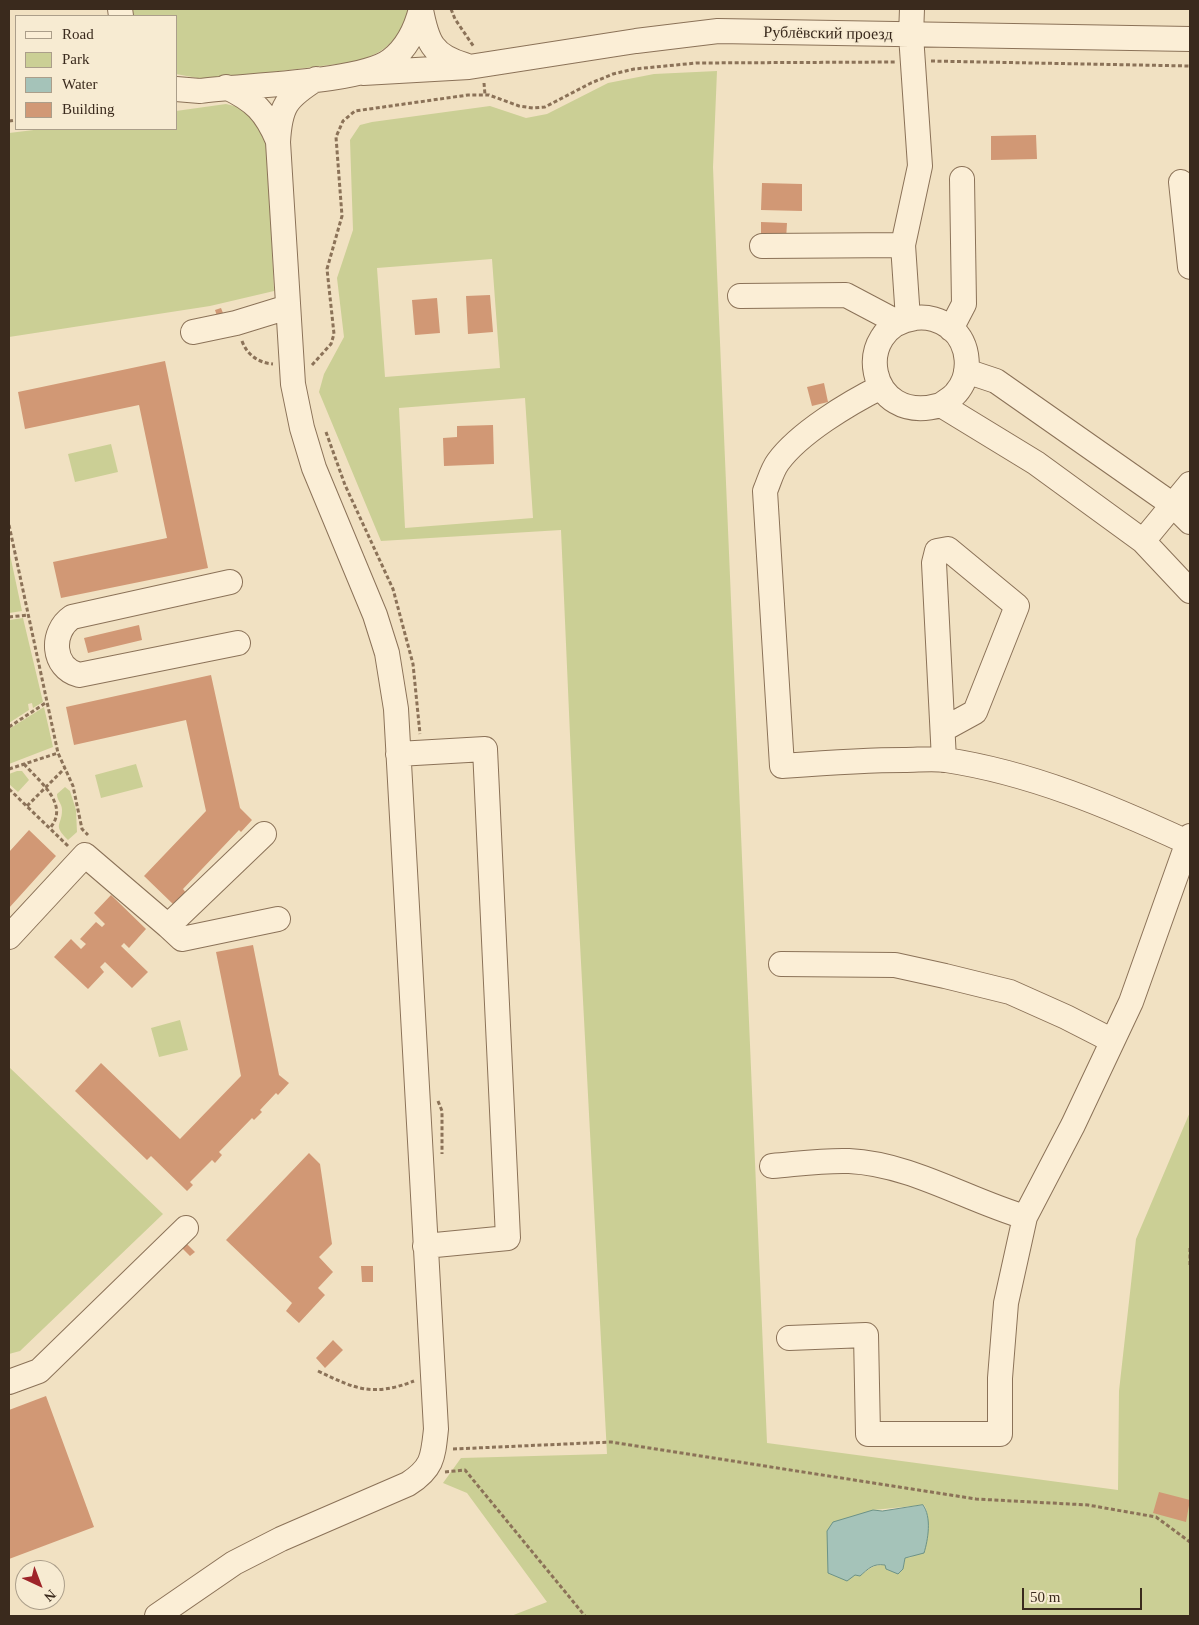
<!DOCTYPE html>
<meta charset="utf-8">
<style>
body{margin:0}
#map{position:relative;width:1199px;height:1625px;overflow:hidden;background:#f1e1c2;font-family:"Times New Roman",serif}
canvas{display:block}
.frame{position:absolute;inset:0;border:10px solid #3a2a1d;pointer-events:none}
.legend{position:absolute;left:15px;top:15px;width:162px;height:115px;box-sizing:border-box;background:#f7ebd2;border:1px solid #ab9e8a;margin:0;padding:6px 9px;list-style:none;font-size:15px;color:#3a2a1d}
.legend li{display:flex;align-items:center;gap:10px;height:25px}
.legend b{width:25px;border:1px solid #ab9e8a}
.north{position:absolute;left:15px;top:1560px;width:50px;height:50px;box-sizing:border-box;background:#f7ebd2;border:1px solid #ab9e8a;border-radius:50%;rotate:137deg;font-size:14px;font-weight:700;line-height:20px;text-align:center;color:#3a2a1d}
.north::after{content:'';display:block;margin:auto;width:18px;height:22px;background:#9e2429;clip-path:polygon(50% 0,100% 100%,50% 72%,0 100%)}
.scale{position:absolute;left:1022px;top:1588px;width:120px;height:22px;box-sizing:border-box;border:2px solid #3a2a1d;border-top:0;padding-left:6px;font-size:15px;line-height:18px;white-space:nowrap;color:#3a2a1d;-webkit-text-stroke:4px #f7ebd2;paint-order:stroke}
</style>
<div id="map">
<canvas width="1199" height="1625"></canvas>
<div class="frame"></div>
<ul class="legend">
<li><b style="height:6px;background:#fbeed6"></b>Road</li>
<li><b style="height:14px;background:#cbcf95"></b>Park</li>
<li><b style="height:14px;background:#a5c3b9"></b>Water</li>
<li><b style="height:14px;background:#d19875"></b>Building</li>
</ul>
<div class="north">N</div>
<div class="scale">50 m</div>
</div>
<script>
const g = document.querySelector('canvas').getContext('2d');
g.lineJoin = 'round';
function fillPath(path, color) { g.fillStyle = color; g.fill(path, 'evenodd'); }
function strokePath(path, color, width, dash) { g.strokeStyle = color; g.lineWidth = width; g.lineCap = dash ? 'butt' : 'round'; g.setLineDash(dash || []); g.stroke(path); }
function write(font, color, halo, rows, align = 'center') {
  g.font = font + ' "Times New Roman",serif'; g.lineWidth = 4; g.setLineDash([]); g.textBaseline = 'middle'; g.strokeStyle = halo; g.fillStyle = color; for (const [text, x, y, turn = 0] of rows) {
    g.save(); g.translate(x, y); g.rotate((+turn || 0) * Math.PI / 180); g.textAlign = isNaN(turn) ? turn : align; if (halo) g.strokeText(text, 0, 0); g.fillText(text, 0, 0); g.restore();
  }
}
fillPath(new Path2D(`
 M132,9h280c-16,31 -23,43 -58,53l-146,18 -32,-6v-58h-43z
 M717,71l-4,96 4,105 50,1171 351,47 1,-99 17,-152 54,-127v504h-679l36,-14 -80,-109 -24,-10 18,-25 146,-4 -32,-605 -14,-319 -180,11 -62,-149 5,-18 20,-37 -7,-59 16,-48 -3,-90 10,-15 12,-3 118,-16 36,12 21,-4 61,-31 46,-9zM492,259l8,109 -115,9 -8,-109zM525,398l8,120 -128,10 -6,-120zM924,1505c10,15 -6,37 -12,52l-7,1 -2,11c-22,-5 -26,-8 -43,7l-5,-1 18,-65z
 M226,104c24,5 28,14 41,33l7,154 -64,15 -201,31v-204l33,-4h134v-18z
 M111,444l7,28 -43,10 -7,-28z
 M9,550l13,61 -13,2z
 M23,618l20,84 -10,6 -1,-5 -4,1 1,6 -20,13v-103z
 M44,707l9,40 -44,17v-35z
 M136,764l7,23 -42,11 -6,-23z
 M17,771h5l7,9 -11,12 -9,-8v-10z
 M65,787l5,4 6,19 1,22 -9,8c-16,-16 -6,-14 -6,-30 0,-7 -5,-9 -5,-16z
 M180,1020l8,30 -29,7 -8,-29z
 M9,1067l154,147 -143,137 -11,3z`), '#cbcf95');
const water = new Path2D(`
 M923,1505c9,12 5,35 1,48l-19,5 -2,11 -5,5 -12,-5 -1,-4c-12,-2 -17,4 -25,11l-5,-1 -8,6 -19,-8 -1,-42 6,-9 40,-12 9,1z`);
fillPath(water, '#a5c3b9');
strokePath(water, '#6b9287', 1);
fillPath(new Path2D(`
 M1036,135l1,24 -46,1v-24z
 M762,183l40,1v27l-41,-1z
 M761,222l26,1 -1,17h-25z
 M490,295l3,37 -25,2 -2,-38z
 M437,298l3,35 -25,2 -3,-35z
 M221,308l2,5 -6,3 -2,-6z
 M165,361l43,207 -147,30 -8,-36 114,-24 -28,-133 -114,24 -7,-37z
 M824,383l4,19 -16,4 -5,-19z
 M493,425l1,39 -50,2 -1,-28 14,-1v-11z
 M139,625l3,15 -54,13 -4,-15z
 M211,675l29,133 12,12 -11,12 -2,-2 -56,59 3,4 -12,12 -30,-29 62,-65 -20,-91 -112,25 -8,-38z
 M29,830l27,26 -47,52v-56z
 M111,895l35,34 -17,19 -5,-5 -3,3 27,26 -16,16 -27,-26 -5,5 4,5 -16,17 -34,-32 17,-18 10,10 5,-5 -6,-5 16,-17 6,5 3,-3 -11,-11z
 M253,945l26,130 10,8 -11,12 -2,-2 -16,17 2,2 -8,8 -2,-2 -33,34 3,3 -7,8 -3,-3 -22,22 3,3 -6,6 -36,-35 -4,4 -72,-69 26,-28 79,76 61,-63 -25,-124z
 M309,1153l11,11 12,80 -13,13 14,15 -15,16 7,7 -26,28 -13,-12 6,-8 -66,-63z
 M183,1240l12,12 -5,4 -12,-12z
 M361,1266h12v16h-11z
 M333,1340l10,10 -18,18 -9,-10z
 M46,1396l48,131 -85,32v-149z
 M1159,1492l31,8 -4,22 -33,-9z`), '#d19875');
const minor = new Path2D(`
 M120,9l1,7
 M421,10c6,31 11,46 44,55
 M363,73l106,-6 167,-26 82,-10 472,8
 M226,87c28,13 40,25 52,54
 M176,89l24,2c42,-6 162,-8 191,-31 17,-13 25,-31 30,-51
 M1181,182l9,85
 M762,246l141,-1
 M740,296l106,-1 53,28
 M908,319l-5,-74 17,-79 -9,-131 1,-26
 M951,329l13,-25 -2,-125
 M193,332l43,-9 52,-16
 M966,371l30,10 177,124 17,17
 M881,387c-32,16 -82,46 -103,75 -6,8 -9,20 -13,29l17,275c41,-3 81,-6 122,-6 14,0 28,-2 42,0 85,13 163,46 241,82
 M941,405c5,-4 11,-7 15,-12 16,-18 14,-49 -5,-65 -10,-8 -24,-12 -36,-10 -63,8 -50,109 26,87l95,58 107,78 47,50
 M1143,541l47,-57
 M230,582l-158,35c-22,15 -20,51 7,58l159,-32
 M944,729l31,-17 42,-106 -69,-57 -11,2 -3,12 10,197
 M398,754l87,-5 23,489 -83,8
 M264,834l-96,92 14,13 96,-20
 M9,937l76,-82 83,71
 M781,964l114,1 50,11 65,16 56,25 45,23
 M772,1166c25,-2 52,-6 77,-5 62,3 118,39 176,56
 M789,1338l77,-3 2,99h132v-56l6,-75 19,-86 48,-92 58,-123 59,-166
 M9,1382l30,-11 147,-143
 M157,1616l77,-53 47,-24 127,-55c25,-16 25,-27 28,-55l-40,-720 -9,-56 -12,-38 -61,-147 -12,-40 -9,-44 -15,-242c2,-36 8,-44 38,-63`);
strokePath(minor, '#8b7258', 26);
strokePath(new Path2D(`
 M451,9l4,10 19,28
 M931,61l259,5
 M484,83l1,12
 M9,121l7,-1
 M242,341c5,14 17,22 31,23
 M312,365l19,-21 3,-10 -7,-65 15,-53 -6,-79 7,-16 12,-10 113,-16h21l30,11 14,2 12,-1 46,-24 22,-9 21,-5 62,-6 199,-1
 M326,432l19,53 48,104 20,75 7,70
 M9,525l49,228 15,33 9,43 6,6
 M9,617l19,-2
 M9,727l38,-25
 M24,764c16,18 46,41 26,64
 M9,769l49,-16
 M9,789l59,57
 M27,806l38,-38
 M438,1101l4,10v43
 M1190,1248v17
 M318,1371c37,18 55,26 96,10
 M453,1449l158,-7 365,57 112,6 68,12 34,25
 M445,1472l20,-2 120,146`), '#8b7258', 3, [4, 2.5]);
strokePath(minor, '#fbeed6', 24);
write('16px', '#3a2a1d', '#f7ebd2', [
 ["Рублёвский проезд",828,34,1]
]);
</script>
